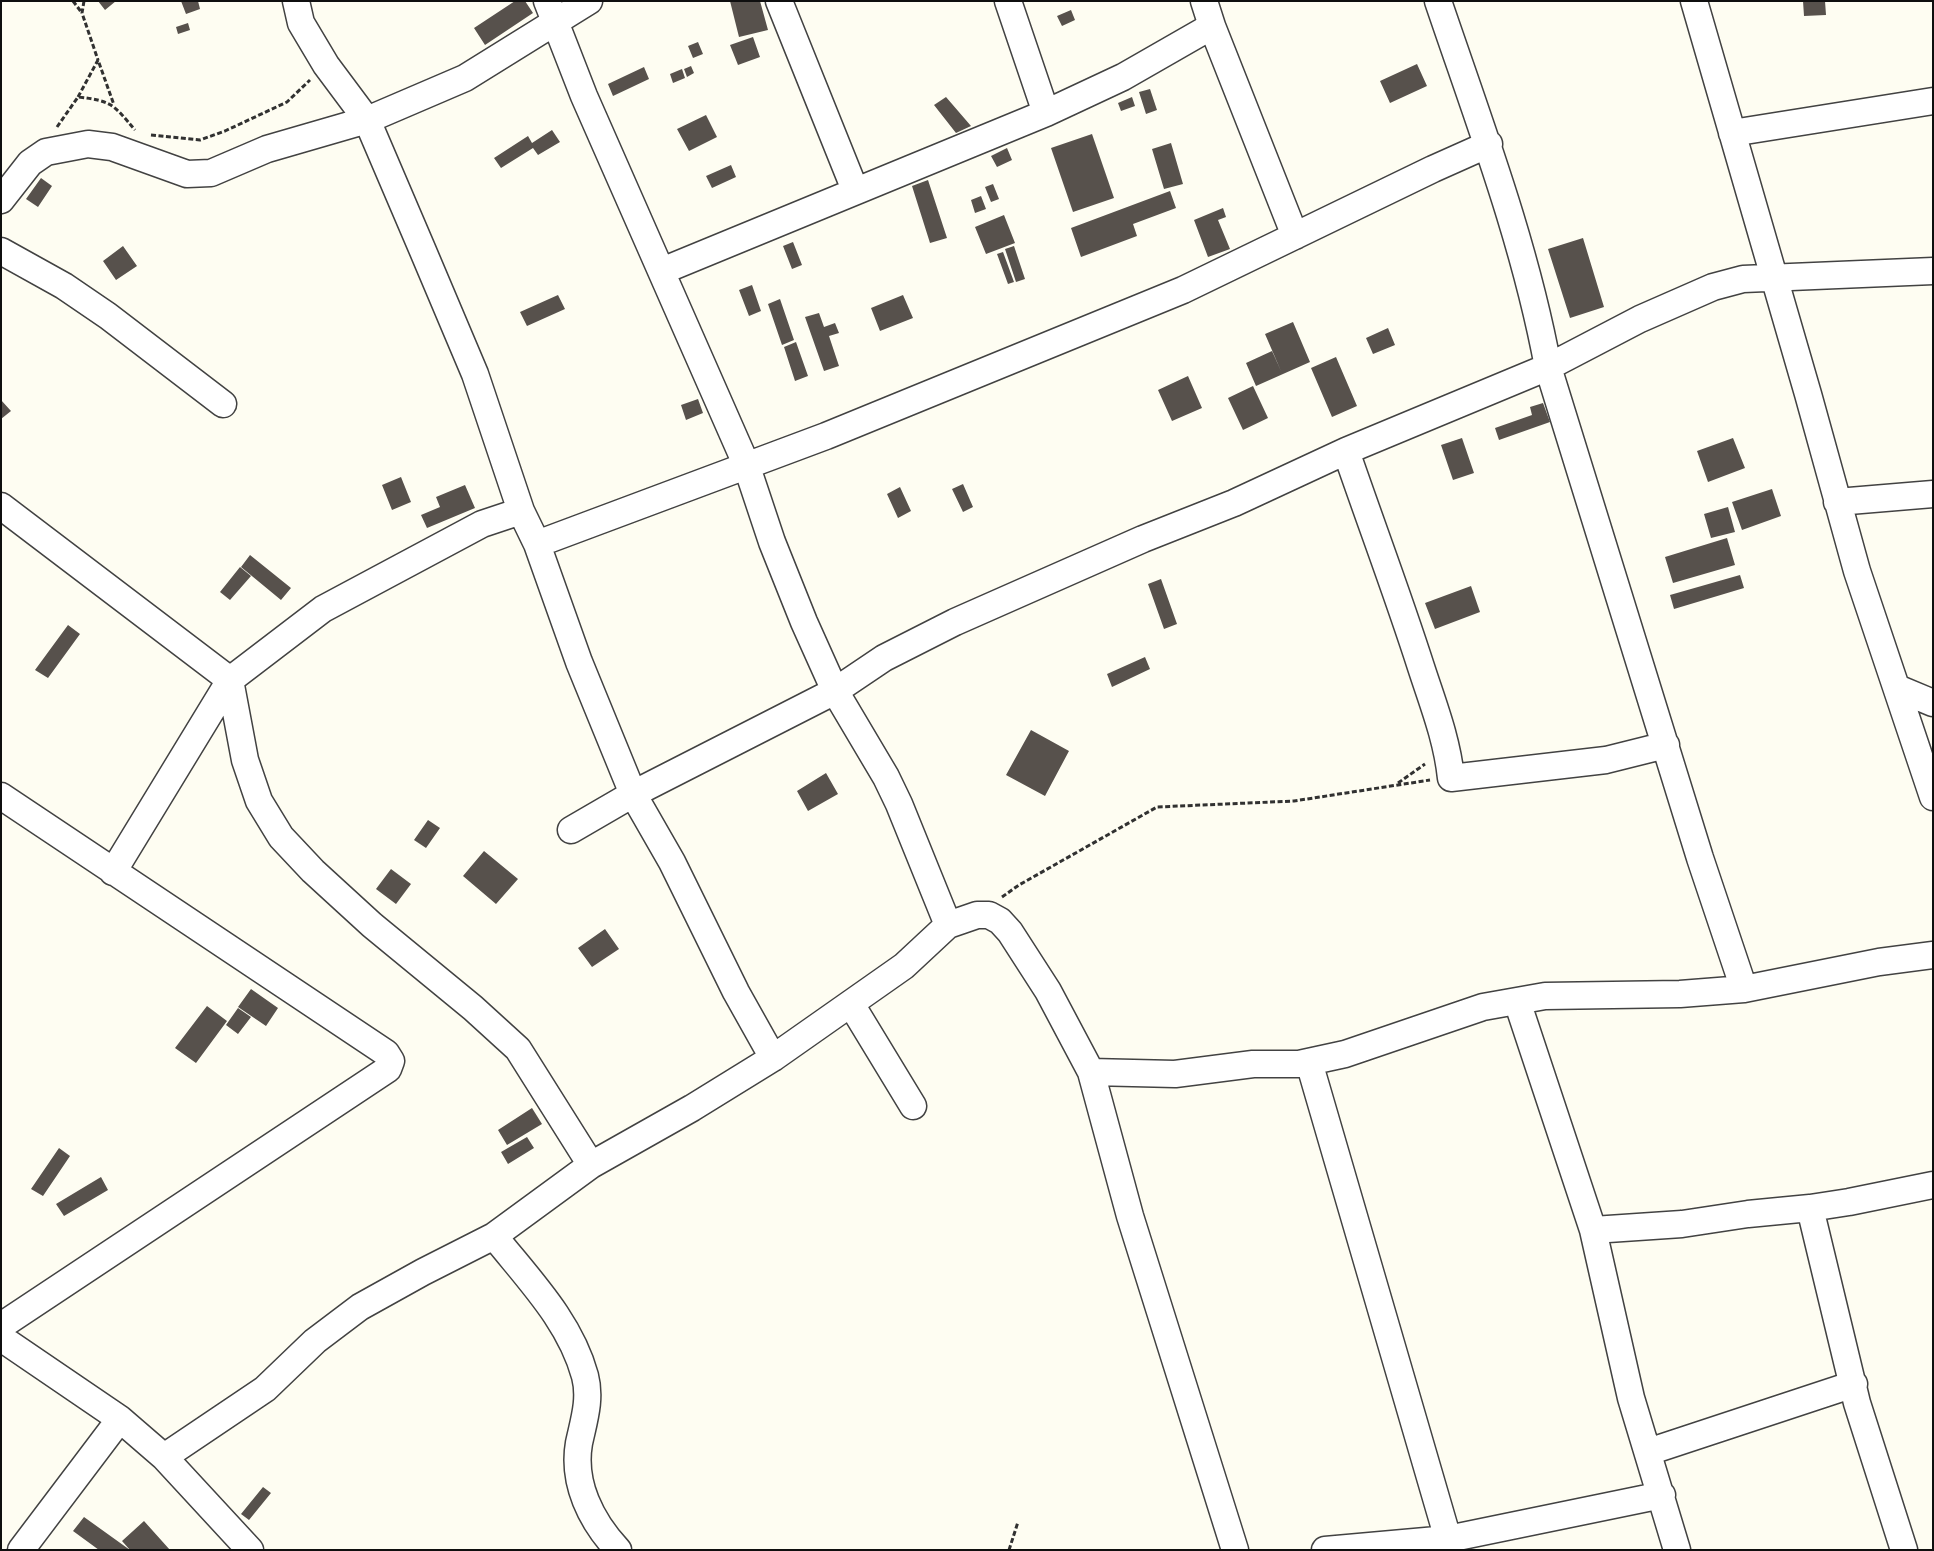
<!DOCTYPE html>
<style>
body{margin:0}
#map{position:relative;width:1934px;height:1551px;overflow:hidden;background:#fefdf2;font-family:"Libre Baskerville",serif}
canvas{display:block}
.frame{position:absolute;inset:0;border:2px solid #0f0f0f;pointer-events:none}
</style>
<div id="map">
<canvas width="1934" height="1551"></canvas>
<div class="frame"></div>
</div>
<script>
const g = document.querySelector('canvas').getContext('2d');
g.lineJoin = 'round';
function fillPath(path, color) { g.fillStyle = color; g.fill(path, 'evenodd'); }
function strokePath(path, color, width, dash) { g.strokeStyle = color; g.lineWidth = width; g.lineCap = dash ? 'butt' : 'round'; g.setLineDash(dash || []); g.stroke(path); }
fillPath(new Path2D(`
 M98,1h18l-11,9z
 M181,1h17l2,8 -14,5z
 M515,1h10l8,12 -48,32 -11,-17z
 M730,1h30l8,29 -29,7z
 M1803,1h22l1,14 -22,1z
 M1071,10l4,10 -13,6 -5,-10z
 M188,23l2,7 -12,4 -2,-7z
 M753,37l7,20 -22,8 -8,-20z
 M698,42l5,12 -10,4 -5,-12z
 M1417,64l10,22 -37,17 -10,-22z
 M691,66l3,7 -7,4 -3,-8z
 M644,67l5,12 -36,17 -5,-12z
 M682,69l3,9 -12,5 -3,-9z
 M1150,89l7,21 -11,4 -7,-22z
 M946,97l25,29 -15,7 -22,-28z
 M1132,97l3,9 -14,5 -3,-8z
 M706,115l11,22 -28,14 -12,-22z
 M552,130l8,12 -22,13 -5,-7 -32,20 -7,-10 34,-22 4,7z
 M1092,134l22,64 -41,14 -22,-64z
 M1171,143l12,41 -19,5 -12,-40z
 M1007,148l5,12 -15,7 -6,-11z
 M731,165l5,12 -24,11 -6,-12z
 M41,178l11,8 -14,21 -12,-8z
 M928,180l19,58 -17,5 -18,-57z
 M993,184l6,15 -8,3 -6,-15z
 M1170,191l6,17 -43,16 4,12 -56,21 -10,-29z
 M981,196l5,13 -11,4 -4,-13z
 M1223,208l3,9 -8,3 12,29 -22,8 -14,-37z
 M1004,215l11,28 -29,11 -11,-27z
 M1583,238l21,69 -34,11 -22,-69z
 M793,242l9,23 -10,4 -9,-23z
 M123,246l14,20 -21,14 -13,-19z
 M1014,246l11,33 -9,3 -11,-33z
 M1003,252l11,30 -6,2 -11,-30z
 M752,285l9,26 -12,5 -10,-26z
 M558,295l7,14 -38,17 -7,-14z
 M903,295l10,23 -33,13 -9,-23z
 M780,299l14,41 -12,5 -14,-41z
 M819,313l5,14 11,-4 4,10 -10,3 10,30 -15,5 -19,-54z
 M1293,322l17,40 -54,24 -10,-23 26,-12 9,20 -16,-37z
 M1388,328l7,17 -22,9 -7,-16z
 M796,342l12,34 -13,5 -11,-34z
 M1336,357l21,49 -25,11 -21,-49z
 M1188,376l14,32 -30,13 -14,-31z
 M1253,386l15,32 -25,12 -15,-32z
 M698,399l5,14 -17,7 -5,-15z
 M1,400l10,11 -10,8z
 M1543,403l7,19 -51,18 -4,-12 37,-13 -2,-8z
 M1462,438l12,35 -21,7 -12,-35z
 M1733,438l12,30 -37,14 -11,-31z
 M401,477l10,25 -19,8 -10,-25z
 M963,484l10,23 -10,5 -11,-23z
 M465,485l10,23 -48,20 -6,-13 19,-8 -4,-10z
 M900,487l11,24 -13,7 -11,-24z
 M1772,489l9,27 -39,14 -10,-28z
 M1728,507l7,25 -24,6 -7,-24z
 M1727,538l8,27 -62,18 -8,-26z
 M250,555l41,33 -10,12 -40,-33z
 M240,567l11,9 -21,24 -10,-8z
 M1740,575l4,13 -70,21 -4,-14z
 M1161,579l16,45 -13,5 -16,-45z
 M1471,586l9,26 -45,17 -10,-26z
 M68,625l12,9 -32,44 -13,-8z
 M1145,657l5,12 -38,18 -5,-13z
 M1031,730l38,21 -24,45 -39,-21z
 M826,773l12,21 -30,17 -11,-20z
 M428,820l12,8 -14,20 -12,-8z
 M484,851l34,28 -22,25 -33,-28z
 M391,869l20,15 -15,20 -20,-15z
 M605,929l14,20 -27,18 -14,-19z
 M251,989l27,19 -12,18 -28,-19z
 M207,1006l20,15 -31,42 -21,-15z
 M238,1008l13,9 -13,17 -12,-9z
 M532,1108l10,16 -35,21 -9,-15z
 M527,1137l7,11 -26,16 -7,-12z
 M59,1148l11,8 -27,40 -12,-7z
 M101,1177l7,13 -44,26 -8,-12z
 M263,1487l8,6 -22,27 -8,-6z
 M84,1517l46,33h-31l-26,-19z
 M144,1521l26,29h-40l-8,-9z`), '#57514c');
const minor = new Path2D(`
 M296,1l5,22 25,42 41,55 56,131 52,123 46,137 16,33 42,118 54,132 39,68 64,130 37,66
 M779,1l76,189
 M1008,1l38,112
 M1438,1c41,121 87,241 110,366l152,491 44,131
 M1694,1l114,393 49,177 76,226
 M1212,26l83,210
 M1732,133l201,-32
 M1,200l29,-37 16,-11 42,-8 24,3 75,27 24,-1 56,-24 100,-29 98,-42 124,-77
 M1,251l63,35 44,30 115,88
 M662,271l384,-158 77,-36 89,-51 -8,-25
 M1346,451c25,73 52,144 75,216 12,37 26,72 30,111l155,-18 60,-15
 M1837,502l96,-8
 M1,506l229,174 15,80 14,41 22,36 32,34 59,54 101,83 45,41 73,116
 M537,544l289,-108 357,-146 250,-121 56,-25
 M1897,688l36,15
 M1,796l385,257 5,8 -3,8 -387,257
 M571,830l62,-36 202,-103 49,-33 71,-36 188,-83 91,-36 112,-52 202,-84 92,-48 73,-32 30,-8 190,-8
 M113,872l117,-192 93,-71 159,-85 39,-13
 M948,925l29,-10h12l11,6 10,11 38,59 43,81 39,144 105,334
 M1517,1001l76,229 38,168 46,152
 M851,1004l62,102
 M1309,1062l139,477
 M1091,1072l84,2 78,-10h46l46,-10 138,-47 62,-11 135,-2 64,-5 135,-27 54,-7
 M1810,1208l47,195 47,147
 M1593,1230l89,-6 66,-10 62,-6 39,-6 84,-17
 M494,1236c35,44 76,85 91,140 6,23 -1,44 -6,67 -7,40 12,78 39,107
 M1,1338l119,81 44,38 86,93
 M1648,1452l206,-68
 M164,1457l101,-68 50,-48 45,-34 63,-35 71,-36 97,-71 101,-57 81,-50 131,-92 44,-41 -49,-121 -13,-27 -51,-86 -31,-69 -32,-80 -26,-78 -162,-368 -37,-95
 M21,1550l99,-131
 M1325,1550l123,-11 214,-44`);
strokePath(minor, '#424242', 29);
strokePath(new Path2D(`
 M73,1l9,12
 M84,1l-2,12 16,47
 M78,97l20,-37 16,45
 M57,127l21,-30c34,4 35,7 57,33
 M151,135l49,5 25,-9 62,-29 23,-22
 M1398,783l27,-19
 M1002,897l17,-12 138,-78 137,-6 136,-21
 M1009,1550l9,-28`), '#313131', 3, [5, 2.5]);
strokePath(minor, '#fff', 26);
</script>
